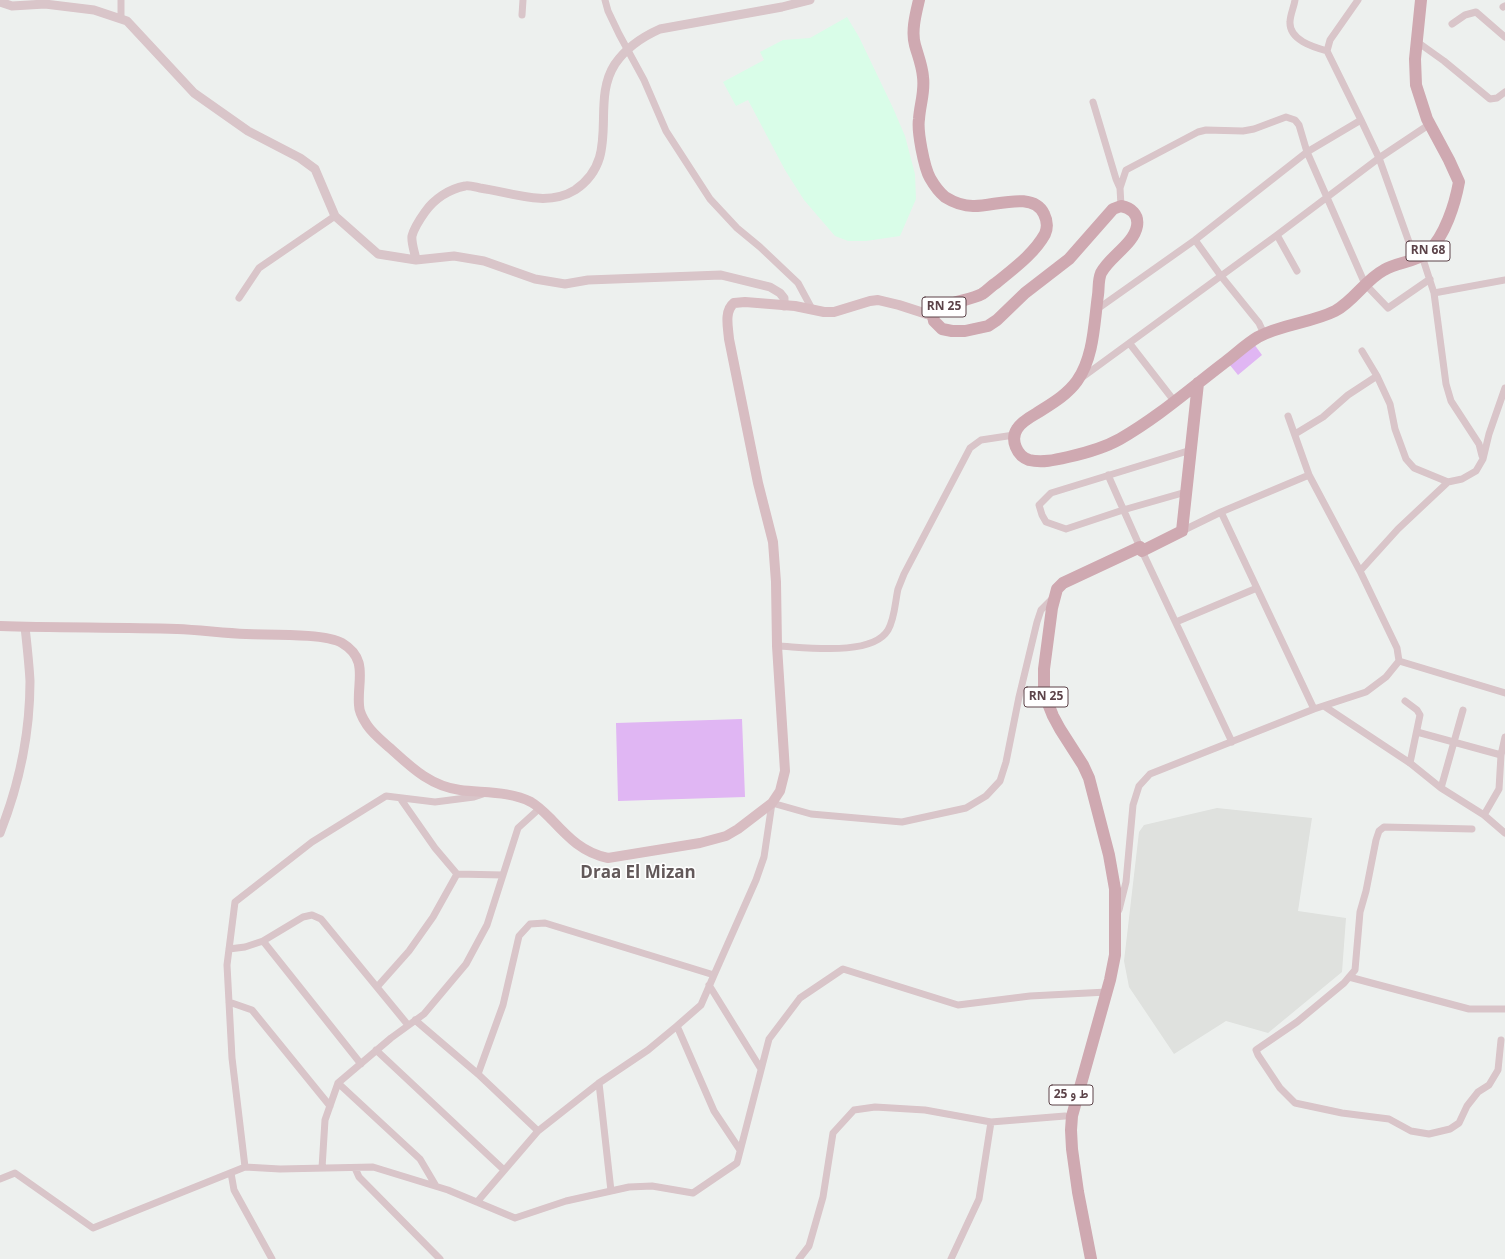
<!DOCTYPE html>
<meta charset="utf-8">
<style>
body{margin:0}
canvas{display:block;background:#edf0ee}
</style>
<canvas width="1505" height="1259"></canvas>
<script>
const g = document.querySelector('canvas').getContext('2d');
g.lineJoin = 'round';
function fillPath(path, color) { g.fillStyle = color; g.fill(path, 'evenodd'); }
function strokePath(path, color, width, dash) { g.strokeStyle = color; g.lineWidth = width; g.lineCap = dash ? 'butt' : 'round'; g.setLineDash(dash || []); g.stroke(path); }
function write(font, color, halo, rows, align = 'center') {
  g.font = font + ' "Open Sans",Vazirmatn,sans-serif'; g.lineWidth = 3; g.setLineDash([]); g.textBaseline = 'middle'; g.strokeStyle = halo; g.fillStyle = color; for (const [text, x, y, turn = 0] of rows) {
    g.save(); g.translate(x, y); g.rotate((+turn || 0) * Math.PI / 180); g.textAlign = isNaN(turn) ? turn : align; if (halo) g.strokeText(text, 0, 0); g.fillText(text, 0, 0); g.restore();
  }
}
fillPath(new Path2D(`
 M1217,808l95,10 -14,93 48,7 -4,54 -74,61 -42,-12 -52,33 -45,-67 -5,-26 15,-129 5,-7z`), '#dfe1de');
fillPath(new Path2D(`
 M847,17l12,20 34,71 12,28 10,38 1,25 -16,37 -34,5h-18l-13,-5 -31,-36 -19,-30 -37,-70 -12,6 -13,-24 41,-22 -4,-8 23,-12 27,-2z`), '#d9fde8');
fillPath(new Path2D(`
 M1254,344l8,11 -24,20 -9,-11z
 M742,719l3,78 -127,4 -2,-78z`), '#e0b6f3');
strokePath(new Path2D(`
 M121,0v19
 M605,0l3,11 11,23 25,46 22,51 44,68 27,29 23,19 38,36 14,26
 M1295,0c-1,7 -5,15 -5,22 -1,18 23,25 37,29
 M1358,0l-28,40 -3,11 34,69
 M1503,7l2,-1
 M522,15l1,-15
 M1452,24l13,-9 11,-3 29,25
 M1416,41l28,20 46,38 7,-1 8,-6
 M1093,102l23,77 4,9
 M1121,206l-1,-18 6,-18 72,-38 8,-2 37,1 11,-2 32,-12 9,3 4,5 8,27 58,132 23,24 42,-29
 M1277,235l20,36
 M1195,240l26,36 38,47 5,11
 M1422,256l12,37 12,91 5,17 28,43 3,12
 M1434,293l71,-13
 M239,298l20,-30 76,-52
 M1096,310l99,-70 112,-88 54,-32 18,38 36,101
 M1130,344l45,58
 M1362,351l15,25
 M1080,379l197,-144 102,-77 51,-34
 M1288,416l21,59
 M1295,434l28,-17 25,-22 29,-19 13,28 5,25 11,30 8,9 34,14
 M1108,475l32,72
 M1186,492l-63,18 -57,19 -20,-7 -4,-7 -3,-10 12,-12 140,-43
 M1221,512l93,197
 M1142,551l90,191
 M1360,571l38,-42 50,-47 14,-3 14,-8 7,-12 6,-25 16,-46
 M1176,622l81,-34
 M777,646c27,1 95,11 111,-16 7,-12 7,-28 10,-41 2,-5 4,-10 6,-15l66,-126 11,-8 33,-5
 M1399,661l106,32
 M1405,701l12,9 3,5 -10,48
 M1324,706l86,57 31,25 43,27 21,18
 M1417,732l84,23
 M1441,788l22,-78
 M483,794l-9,3 -39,5 -49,-6 -74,46 -77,60 -8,63 5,93 13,109 35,2 93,-2 75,23 67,28 51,-17 63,-14 23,-1 41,7 44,-30 32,-124 31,-41 43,-29 115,36 72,-9 77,-4
 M400,798l35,50 22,26
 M1484,815l15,-26 2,-34 4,-18
 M1472,829l-88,-2 -5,4 -3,9 -10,51 -6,21 -5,58 -11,13 -47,39 -41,28 2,5 22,33 15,15 47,10 47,6 22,12 18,3 21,-5 9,-6 8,-17 11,-14 11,-7 9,-15 3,-30
 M1119,910l7,-28 7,-77 6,-19 11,-12 164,-65 52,-17 20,-15 13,-16 -2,-13 -37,-77 -51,-96 -88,37 -39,19
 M263,941l98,123
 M229,949l16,-2 18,-6 40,-24 9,-2 9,4 87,106
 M714,975l42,-95 8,-23 8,-54 39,11 91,8 64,-14 20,-12 14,-15 6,-19 13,-65 18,-75 4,-12 13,-13
 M1349,977l120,32h36
 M709,985l52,84
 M377,987l32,-36 24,-34 24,-43 46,1
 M229,1002l23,8 78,96
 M415,1020l63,54
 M677,1026l-29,24 -49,33 -61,48 -60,-57 25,-69 16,-69 11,-12 15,-1 169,52 -13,30 -24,21 37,85 26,39
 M376,1050l128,120
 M338,1083l82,76 16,27
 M599,1083l12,108
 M322,1168l3,-48 13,-37 53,-45 33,-24 42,-50 21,-39 31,-97 22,-20
 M355,1168l4,9 81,82
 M231,1173l3,17 38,69
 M0,1179l15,-6 78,55 152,-61
 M477,1202l61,-71
 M799,1259l10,-13 14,-49 10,-64 21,-23 21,-3 50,3 66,12
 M951,1259l28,-60 12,-77 74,-6`), '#d9c5c9', 7);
strokePath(new Path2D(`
 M0,2l12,4 33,-2 49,6 33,11 67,72 54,38 52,27 15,11 20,47 43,38 38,6 38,-4 30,5 51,18 30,5 23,-4 133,-5 49,12 10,6 4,5v8
 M416,260c-1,-7 -5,-17 -4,-24 2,-8 8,-17 13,-24 9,-13 24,-23 40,-26 4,-1 10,1 15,2 30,4 66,20 95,2 48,-32 14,-86 40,-126 11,-16 27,-27 45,-35l122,-22 28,-7
 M0,833c19,-48 30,-100 30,-152 -1,-18 -3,-36 -5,-54`), '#d9c5c9', 9);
strokePath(new Path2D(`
 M0,626c59,2 118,1 177,3 23,1 46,4 69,5 22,1 79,-1 96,9 27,16 15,38 17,62 0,7 4,14 8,20 6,9 15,16 23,23 21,19 40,38 70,42 23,3 50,1 71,12 7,4 13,10 19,16 17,18 32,35 58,40l92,-15 26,-7 12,-7 34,-26 8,-12 5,-20 -8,-125 -1,-64 -3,-40 -15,-59 -29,-144c-1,-12 -5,-28 5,-36l11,-1 50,4 29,6h10l36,-11 8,-1 21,5 34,11`), '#d8bdc2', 10);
strokePath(new Path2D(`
 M919,0c-3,13 -8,31 -4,45 3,11 7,20 8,32 2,15 -3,27 -4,42 -2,12 5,48 11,59 4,7 9,14 15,19 8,5 19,9 28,9 20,1 60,-16 71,8 3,6 4,13 1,20 -11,20 -32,35 -49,49 -5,3 -9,8 -14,11 -15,8 -39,7 -49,22l1,5 8,8 10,2h13l23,-5 9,-6 28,-27 44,-34 44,-50 8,-3c10,2 18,8 16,20 -3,18 -28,31 -36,47 -3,7 -2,15 -3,22 -4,28 -4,62 -21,86 -10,14 -26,23 -40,32 -7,4 -16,9 -20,16 -7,11 0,27 12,31 13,3 26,0 39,-3 18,-4 36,-9 52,-18 37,-21 70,-50 104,-76 11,-8 22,-19 34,-26 24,-13 53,-14 77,-26 19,-10 30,-31 49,-41 14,-8 32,-8 44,-18 17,-16 27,-48 31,-70l-10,-22 -22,-41 -11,-34 -1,-26 6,-59
 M1091,1259l-13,-67 -6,-43 -1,-19 1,-14 38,-136 5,-25v-66l-6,-34 -20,-77 -6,-13 -23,-36 -7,-13 -6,-15 -3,-14v-18l8,-61 5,-19 6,-6 77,-36 2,4 40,-20 16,-148`), '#cfa9b1', 12);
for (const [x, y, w] of [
 [1428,251,44],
 [944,307,44],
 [1046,697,44],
 [1071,1095,44]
]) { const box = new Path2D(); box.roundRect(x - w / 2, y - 10, w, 20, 3); g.fillStyle = '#fff'; g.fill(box); strokePath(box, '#5c4349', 1); }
write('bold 12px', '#5c4349', null, [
 ["RN 68",1428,251],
 ["RN 25",944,307],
 ["RN 25",1046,697],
 ["ط و 25",1071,1095]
]);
write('bold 17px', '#63595a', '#fff', [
 ["Draa El Mizan",638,873]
]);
</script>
